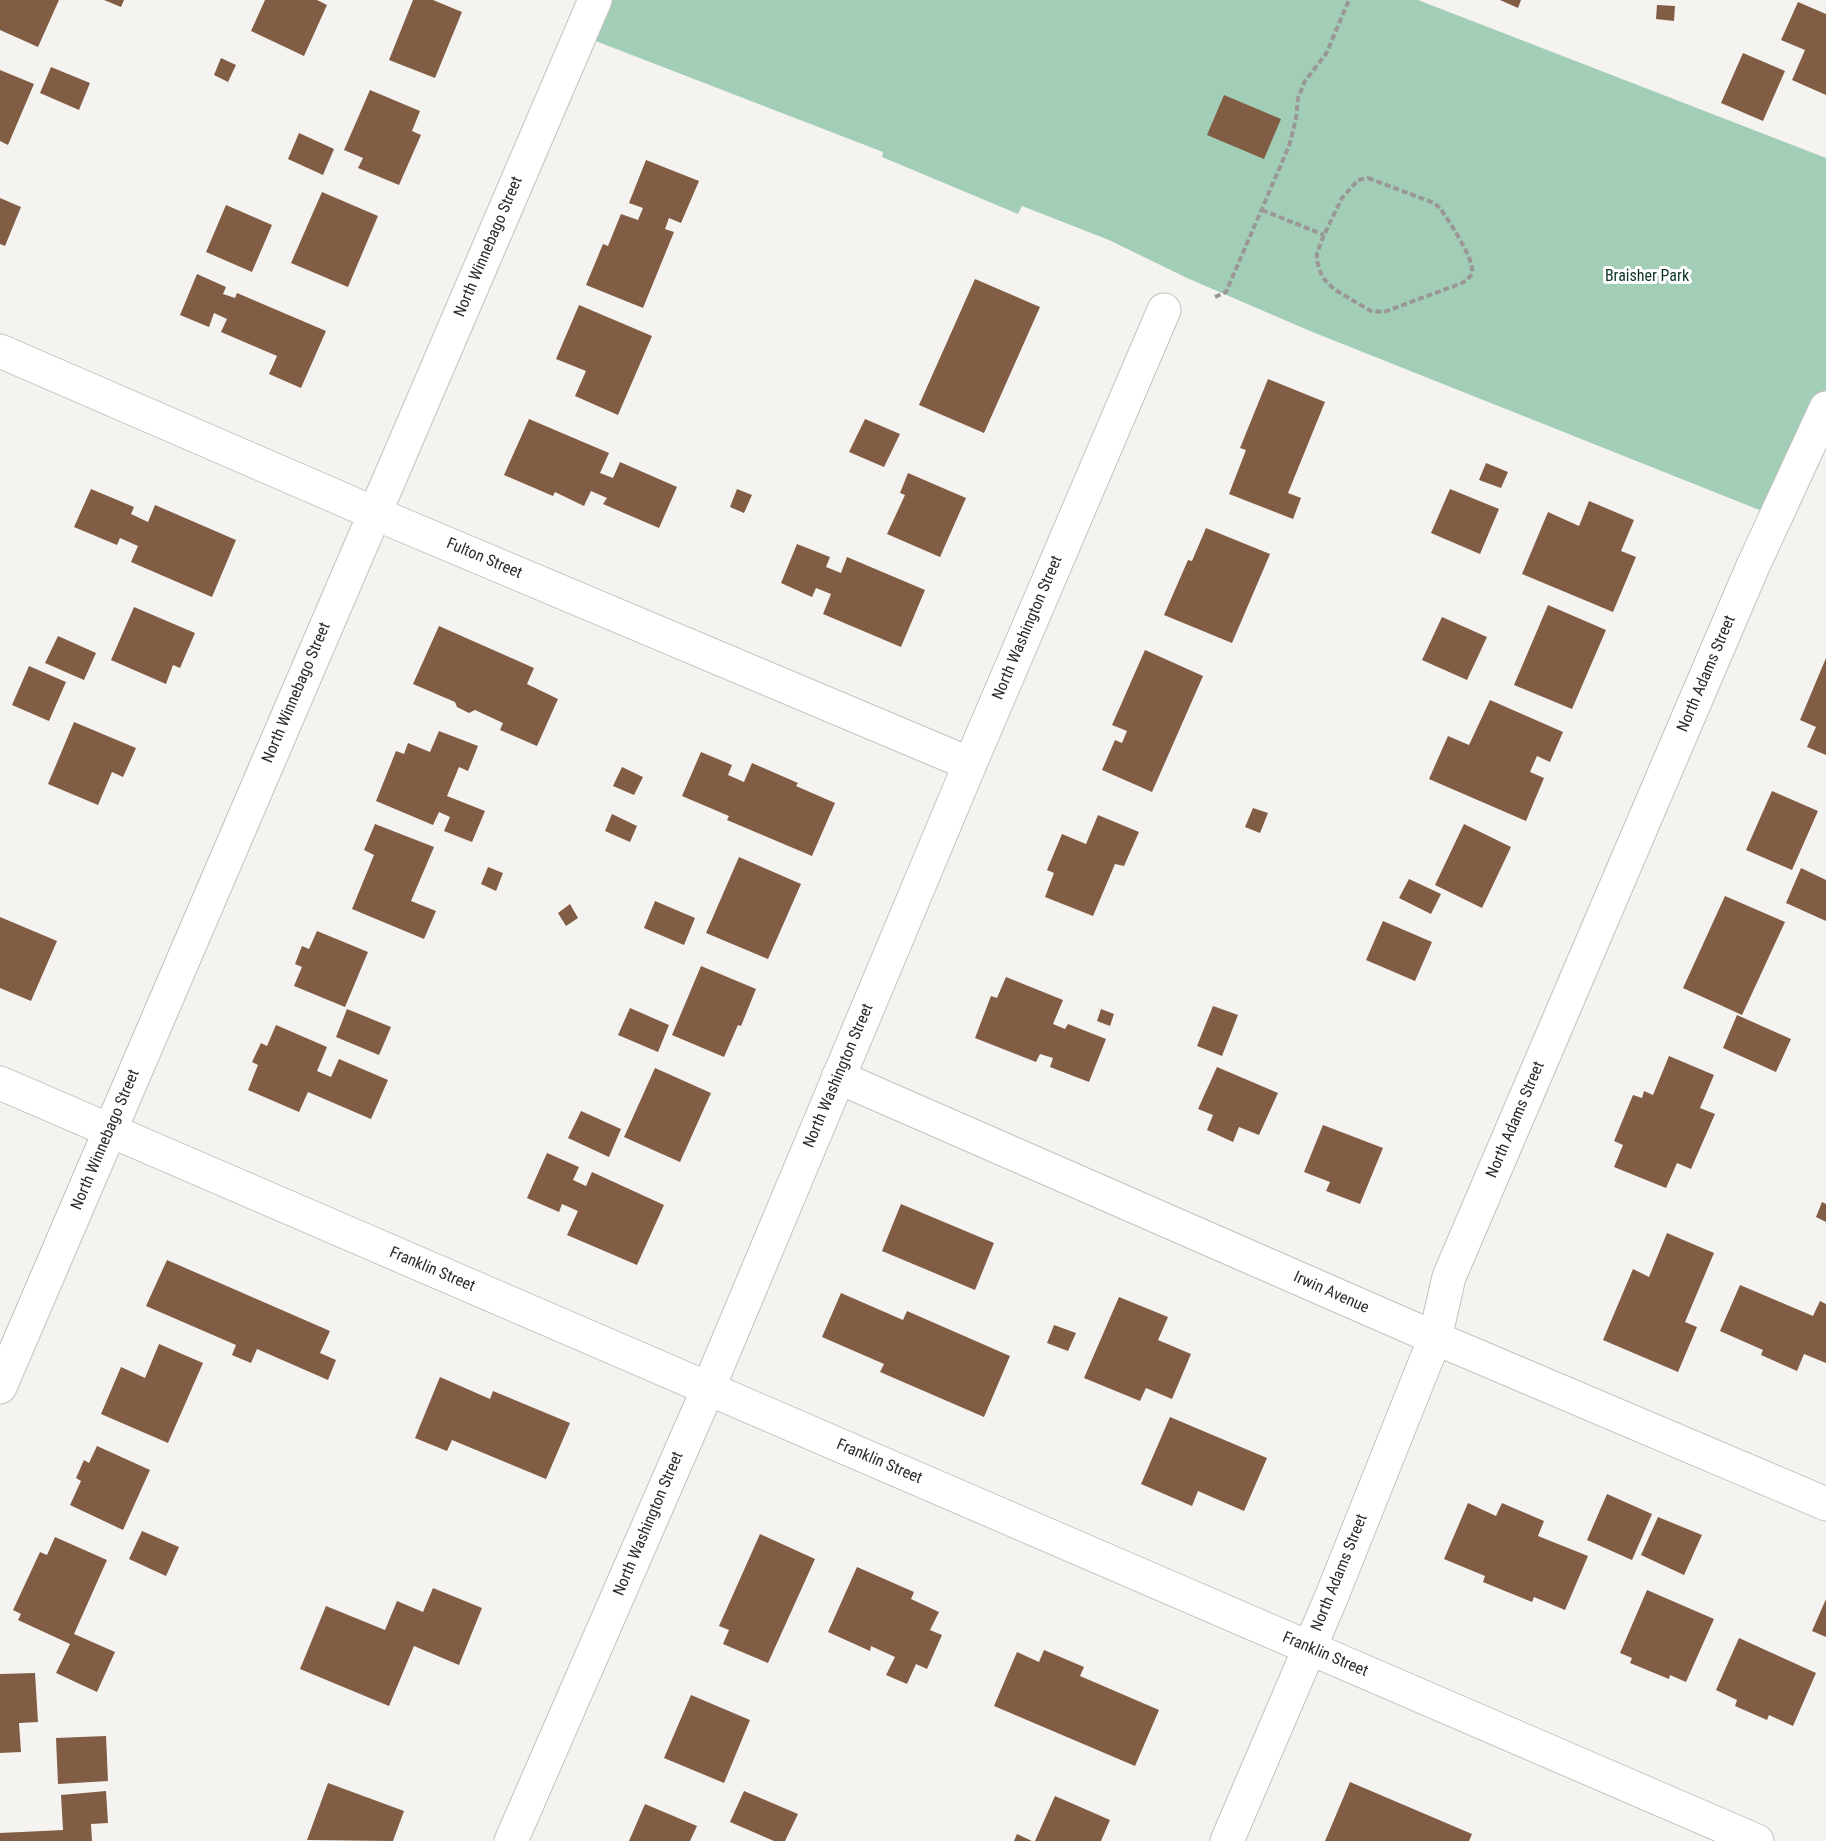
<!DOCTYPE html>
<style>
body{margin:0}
canvas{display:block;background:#f5f3ef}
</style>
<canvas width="1826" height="1841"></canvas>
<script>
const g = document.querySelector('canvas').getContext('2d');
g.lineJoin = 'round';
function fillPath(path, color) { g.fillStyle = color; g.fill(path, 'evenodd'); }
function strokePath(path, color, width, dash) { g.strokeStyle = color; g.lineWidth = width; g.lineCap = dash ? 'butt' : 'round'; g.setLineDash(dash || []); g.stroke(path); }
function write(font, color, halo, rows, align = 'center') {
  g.font = font + ' "Roboto Condensed",sans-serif'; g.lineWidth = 6; g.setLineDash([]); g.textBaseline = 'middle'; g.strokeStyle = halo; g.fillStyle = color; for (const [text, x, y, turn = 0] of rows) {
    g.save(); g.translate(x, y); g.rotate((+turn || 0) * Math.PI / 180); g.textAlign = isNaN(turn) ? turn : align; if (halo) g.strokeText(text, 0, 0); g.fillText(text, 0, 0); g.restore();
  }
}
fillPath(new Path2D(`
 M595,0h823l408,158v250l-49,109 -467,-186 -123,-53 -78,-38 -87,-34 -4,8 -136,-57 1,-5 -303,-117z`), '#a2cdb6');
fillPath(new Path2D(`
 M0,0h59l-21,47 -38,-17z
 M104,0h20l-3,7z
 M265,0h52l10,5 -23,51 -53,-25z
 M413,0h20l29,12 -27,66 -46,-18z
 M1500,0h21l-3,8z
 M1798,2l28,12v81l-34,-15 13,-30 -24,-10z
 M1657,5l18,1 -1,15 -18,-2z
 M1743,53l42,18 -22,50 -42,-18z
 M221,58l15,7 -8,17 -14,-7z
 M51,67l39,16 -11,27 -39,-17z
 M0,70l34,14 -26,61 -8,-4z
 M370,90l50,21 -8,20 9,4 -22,50 -41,-17 5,-10 -19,-8z
 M1224,95l57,24 -17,40 -57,-24z
 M299,133l35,16 -11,26 -35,-16z
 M646,160l53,21 -18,42 -12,-5 -4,11 9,3 -31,76 -57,-23 17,-41 5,2 13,-32 17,6 5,-12 -14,-5z
 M322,192l56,24 -30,71 -57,-24z
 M0,198l21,9 -16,39 -5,-2z
 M226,205l46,20 -20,47 -46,-20z
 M197,274l29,13 -3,7 12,4 2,-5 89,38 -25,57 -32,-14 8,-18 -56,-24 6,-13 -13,-6 -5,14 -29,-12z
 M975,279l65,28 -56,126 -65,-28z
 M579,305l73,31 -34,79 -43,-19 11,-25 -30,-12z
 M1268,379l57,23 -37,91 13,5 -8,21 -64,-25 17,-44 -6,-2z
 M529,419l80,34 -9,20 13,5 7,-16 57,25 -18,41 -56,-24 4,-6 -16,-7 -7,15 -29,-14 -2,4 -49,-21z
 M865,419l35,15 -16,33 -35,-15z
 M1486,463l22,9 -7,16 -22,-8z
 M908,473l58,25 -26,59 -53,-23 18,-39 -5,-2z
 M91,489l43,18 -3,7 17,8 7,-17 81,35 -24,57 -81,-35 7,-16 -18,-8 -3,7 -43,-18z
 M737,489l15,6 -8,18 -14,-6z
 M1450,489l49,20 -19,45 -49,-21z
 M1589,501l45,19 -13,31 15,6 -23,55 -91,-38 26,-62 31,14z
 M1206,528l64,26 -38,89 -68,-28 24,-55 4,1z
 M797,544l33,13 -4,10 15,6 6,-16 78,33 -24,57 -78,-33 8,-20 -15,-6 -4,9 -31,-14z
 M1548,605l58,25 -34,79 -58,-24z
 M134,607l61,26 -15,35 -7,-3 -7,19 -55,-24z
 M1442,617l45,20 -20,43 -45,-20z
 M439,626l95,42 -7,16 31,15 -21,47 -37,-16 3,-7 -28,-13 -6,3 -12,-6 -2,-5 -42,-18z
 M58,636l38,17 -12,27 -39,-17z
 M1145,650l58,26 -51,116 -50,-22 13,-30 7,3 5,-12 -15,-6z
 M1826,658v97l-19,-8 9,-20 -16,-7z
 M29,666l37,16 -17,39 -37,-16z
 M1490,700l73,32 -13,30 -13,-6 -7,16 14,6 -18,43 -97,-42 19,-43 21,9z
 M74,722l62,26 -13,29 -11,-5 -14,33 -50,-21z
 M439,731l39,15 -10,25 -9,-4 -12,29 38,15 -13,31 -28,-11 6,-14 -11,-5 -6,13 -57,-24 20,-50 8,3 4,-11 22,9z
 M701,752l31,13 -4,10 16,7 8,-19 46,20 -2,3 39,17 -23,53 -85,-36 2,-4 -47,-20z
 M622,767l21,10 -9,18 -21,-9z
 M1772,791l46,20 -26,59 -46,-20z
 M1253,808l15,5 -8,20 -15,-6z
 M612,814l25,12 -7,16 -25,-11z
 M1098,815l41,17 -15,34 -9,-2 -22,52 -48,-19 9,-24 -7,-3 15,-36 24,10z
 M375,824l59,23 -23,54 25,10 -12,28 -72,-30 22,-54 -10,-5z
 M1464,824l47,23 -29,61 -47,-23z
 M739,857l62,27 -33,75 -62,-26z
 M488,867l15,6 -7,18 -15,-7z
 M1801,868l25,12v41l-40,-18z
 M1409,879l32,15 -10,20 -32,-16z
 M1725,896l60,26 -43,93 -59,-27z
 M655,901l40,17 -11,27 -40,-17z
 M570,904l8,14 -12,8 -8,-13z
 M0,917l57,24 -26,60 -31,-13z
 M1383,921l49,21 -17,39 -49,-21z
 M317,931l51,21 -23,55 -51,-21 8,-19 -7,-3 7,-18 7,3z
 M701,966l55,23 -15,37 -3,-1 -14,32 -52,-22z
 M1006,977l57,23 -10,24 12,5 3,-5 38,15 -17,43 -39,-15 3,-9 -13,-4 -4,8 -61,-24 16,-42 6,2z
 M1213,1006l25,9 -16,41 -25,-10z
 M630,1008l39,17 -11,27 -40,-17z
 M347,1009l44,18 -12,28 -43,-18z
 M1101,1009l13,5 -4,12 -13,-5z
 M1737,1015l54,24 -15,33 -53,-24z
 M276,1025l51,22 -10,24 14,6 8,-18 49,21 -17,39 -63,-27 -9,20 -51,-22 10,-25 -6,-3 9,-19 6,3z
 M1669,1056l45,19 -14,33 15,6 -24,55 -14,-6 -11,25 -52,-21 9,-22 -9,-4 19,-46 9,3 2,-7 9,4z
 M1217,1067l61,26 -19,42 -20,-8 -6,15 -26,-12 6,-15 -15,-6z
 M655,1068l56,25 -31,69 -56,-25z
 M581,1111l40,18 -12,28 -41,-19z
 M1323,1125l60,23 -23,56 -34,-13 4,-9 -26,-10z
 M547,1153l32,14 -6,13 13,6 6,-14 72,33 -27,60 -70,-30 11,-24 -16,-7 -3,8 -32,-14z
 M1822,1202l4,2v18l-10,-5z
 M901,1204l93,39 -19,47 -93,-39z
 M1667,1233l47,20 -29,69 12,5 -19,45 -75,-32 30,-71 16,8z
 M167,1260l163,71 -10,22 16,7 -8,20 -71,-31 -6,14 -19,-8 4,-10 -90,-39z
 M1740,1285l73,31 7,-15 6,3v59l-22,-9 -7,17 -36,-16 2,-5 -43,-19z
 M841,1293l62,27 4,-9 103,45 -26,61 -104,-45 4,-8 -62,-27z
 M1119,1297l49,20 -10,23 33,14 -19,45 -26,-11 -6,13 -56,-23z
 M1054,1325l22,8 -8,18 -21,-8z
 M159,1344l44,19 -35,80 -67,-29 20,-47 24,11z
 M440,1377l50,22 3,-8 77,32 -24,56 -94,-39 -5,11 -32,-13z
 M1170,1417l97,41 -23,53 -46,-20 -6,15 -51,-22z
 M97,1446l53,24 -27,60 -53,-25 11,-24 -5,-3 8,-18 5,3z
 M1607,1494l45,20 -20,46 -45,-20z
 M1468,1503l28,13 6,-13 42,18 -6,15 50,20 -23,54 -31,-13 -2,5 -49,-20 2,-6 -41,-17z
 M1658,1517l44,18 -18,40 -43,-20z
 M142,1531l37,16 -13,29 -37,-17z
 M760,1534l55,25 -47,104 -45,-19 6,-14 -10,-4z
 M55,1537l52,23 -33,74 41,18 -18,40 -41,-19 14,-29 -52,-24 3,-6 -8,-4 27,-58 7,3z
 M857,1567l57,25 -3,7 28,13 -9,18 12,5 -15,34 -11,-5 -9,20 -21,-9 9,-18 -24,-11 -1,5 -42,-19z
 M433,1588l49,20 -23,57 -45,-19 -25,60 -89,-37 26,-63 59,24 12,-29 26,11z
 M1647,1590l67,29 -28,63 -16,-7 -1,4 -39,-16 2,-5 -12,-5z
 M1826,1599v38l-14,-6z
 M1739,1638l77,35 -23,53 -24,-11 -2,5 -32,-14 2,-6 -21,-10z
 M1044,1650l40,17 -4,9 79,34 -24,56 -141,-60 23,-54 22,10z
 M35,1673l3,49 -19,1 2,29 -21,1v-79z
 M691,1695l59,25 -26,63 -60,-25z
 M106,1736l2,45 -50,3 -2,-46z
 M1350,1782l122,52 -3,7h-144z
 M328,1783l76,28 -11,30 -86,-1z
 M106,1791l2,32 -17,1 1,17h-92v-8l63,-3 -2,-35z
 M744,1791l54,23 -13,27h-11l-44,-19z
 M1055,1796l55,24 -9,21h-66z
 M645,1804l52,22 -7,15h-61z
 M1017,1834l15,7h-18z`), '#825d46');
const minor = new Path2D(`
 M0,351l374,162 596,251
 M838,1077l597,261 391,166
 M0,1083l1757,758
 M0,1387l595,-1387
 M511,1841l197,-452 262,-625 194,-454
 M1227,1841l104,-243 104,-260 14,-61 304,-711 73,-158`);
strokePath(minor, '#c3c2be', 35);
strokePath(new Path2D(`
 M1368,178l66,25 6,5c8,12 35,51 32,65 -1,4 -6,7 -10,10l-78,29 -13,-1 -36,-21 -13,-13 -5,-16v-8l7,-18 18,-37 16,-18z
 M1262,210l62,25
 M1215,297l11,-5 63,-146 7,-27 2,-21 7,-17 21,-27 23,-54`), '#9a9896', 4, [6, 3]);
strokePath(minor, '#fff', 33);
write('16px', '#2c2b2a', '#fff', [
 ["North Winnebago Street",489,247,-67],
 ["Fulton Street",484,559,23],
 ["North Washington Street",1028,628,-67],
 ["North Adams Street",1707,674,-67],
 ["North Winnebago Street",297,693,-67],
 ["North Washington Street",839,1076,-67],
 ["North Adams Street",1516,1120,-67],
 ["North Winnebago Street",106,1140,-67],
 ["Franklin Street",432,1270,23],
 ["Irwin Avenue",1331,1293,24],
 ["Franklin Street",879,1462,23],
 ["North Washington Street",649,1524,-67],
 ["North Adams Street",1340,1573,-68],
 ["Franklin Street",1325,1655,23]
]);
write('16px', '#0c3423', '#fff', [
 ["Braisher Park",1647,277]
]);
</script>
